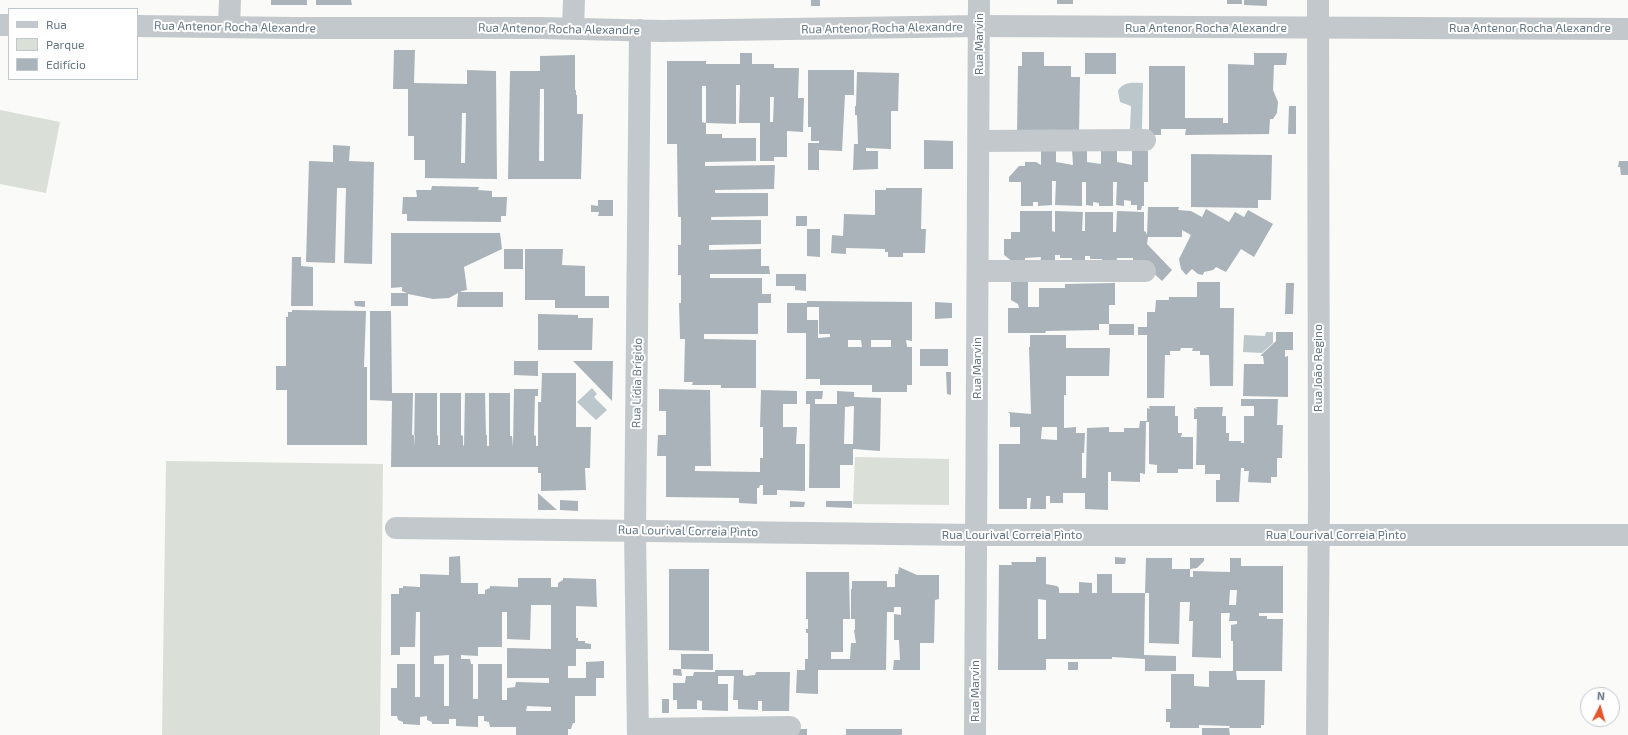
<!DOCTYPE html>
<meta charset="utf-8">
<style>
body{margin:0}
#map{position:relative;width:1628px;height:735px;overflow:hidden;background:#fafaf8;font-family:"Exo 2",sans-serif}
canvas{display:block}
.legend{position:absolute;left:8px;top:8px;width:130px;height:72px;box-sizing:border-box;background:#fff;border:1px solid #c1c8cd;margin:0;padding:5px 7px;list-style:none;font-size:12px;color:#657683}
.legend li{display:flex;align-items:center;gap:8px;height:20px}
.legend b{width:20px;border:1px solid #c1c8cd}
.north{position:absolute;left:1580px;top:687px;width:40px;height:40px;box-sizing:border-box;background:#fff;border:1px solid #c1c8cd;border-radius:50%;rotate:5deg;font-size:11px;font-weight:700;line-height:16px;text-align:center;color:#657683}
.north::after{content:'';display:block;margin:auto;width:14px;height:18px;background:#e4572e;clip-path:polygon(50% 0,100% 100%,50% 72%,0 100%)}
</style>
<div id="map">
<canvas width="1628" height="735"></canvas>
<ul class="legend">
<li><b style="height:5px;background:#c3c8cc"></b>Rua</li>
<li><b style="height:11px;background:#dadfd7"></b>Parque</li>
<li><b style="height:11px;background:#aab3b9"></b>Edifício</li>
</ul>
<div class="north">N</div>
</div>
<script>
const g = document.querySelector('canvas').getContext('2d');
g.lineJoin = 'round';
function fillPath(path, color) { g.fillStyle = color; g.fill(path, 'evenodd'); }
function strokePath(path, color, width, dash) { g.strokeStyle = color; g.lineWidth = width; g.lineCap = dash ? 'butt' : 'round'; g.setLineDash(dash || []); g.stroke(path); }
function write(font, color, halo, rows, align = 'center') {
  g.font = font + ' "Exo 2",sans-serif'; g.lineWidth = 4; g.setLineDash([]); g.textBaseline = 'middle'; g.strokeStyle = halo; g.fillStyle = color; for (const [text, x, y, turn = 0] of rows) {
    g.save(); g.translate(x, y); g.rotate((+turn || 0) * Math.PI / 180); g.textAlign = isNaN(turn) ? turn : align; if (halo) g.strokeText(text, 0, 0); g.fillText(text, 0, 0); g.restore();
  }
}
fillPath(new Path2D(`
 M0,110l60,12 -14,71 -46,-9z
 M855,457l94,2v46l-96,-1z
 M166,461l217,3 -3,271h-218z`), '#dadfd7');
fillPath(new Path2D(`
 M1143,83l-1,46h-12l1,-23 -11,-4 -2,-11c6,-10 14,-8 25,-8z
 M1266,332h7v11l-11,10 -19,-1 1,-17 21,1z
 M592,388l5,6 -3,3 13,13 -11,10 -19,-18z`), '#bbc7cb');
fillPath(new Path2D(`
 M271,0h36v5h-36z
 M316,0h35l1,5h-36z
 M811,0h9v6h-9z
 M1057,0h16v4h-16z
 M1227,0h15v4h-15z
 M1244,0h23v6l-23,-1z
 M394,50h21l-1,33 53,1v-14l29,1 1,108 -72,-1v-18h-11v-24h-6v-47h-15zM462,113h4l-1,50h-4z
 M1022,52h22v14h27v11h9l-1,58h-62l1,-69h4z
 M740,53h12v11h22v4h25l-1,30h6l-1,34 -16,-1v26h-13v4h-14v-38h-21l1,-38h-4v39l-30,-1v-37h-4v36l4,1v11h16v4h34v23l-51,1v4l70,-1 -1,24 -59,1v3h53v23l-57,1v3h50v24l-52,1v5l52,-1v17h8l1,8h-60v4h52v16h9v9h-13v31h-54v5l52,1v48h-35v-3h-29l1,-3h-9l1,-43h-5l-1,-36h2v-28h-3v-30h3v-28h-3l-1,-73h-10v-83h39v3h34zM770,97h4l-1,25h-3z
 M1085,53h31v21h-31z
 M1254,53h33l-1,12h-12l-1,25 5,12 -1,11 -4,6h-3l-1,15 -84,1 1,-6h-25v6h-12v-69h36v52h38v5h5v-59l26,1z
 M575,55v35h1v5h1v19h6l-2,65h-73l2,-108h30v-15zM540,89h4v72h-5z
 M808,70h46v25h-9l-3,56 -23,-1v20h-11v-27h11v-2h-8v-14h-3z
 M857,72l42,1 -1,38h-7v38l-25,-1v3h12v18l-25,1 1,-26h4l-1,-29h-2v-9h1z
 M1289,106h7v28h-8z
 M924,140l29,1v28h-29z
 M333,145l17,1 -1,15 25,1 -2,102 -28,-1 2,-75h-9l-2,75 -29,-1 3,-101 24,1z
 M1041,150h15v12l17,3 -1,-15 15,1v11l14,2v-14h16v12l15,3v-15l16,1v31h-4v24h-2l-1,4h-4v-5h-6v-4l-7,-1v6l-8,-1 1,-23h-4v24h-14v-3l-6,-1v4l-7,-1v-23h-4v24l-27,-1 1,-24h-4v24l-14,1v-4h-5v4h-12v-24h-12v-5l10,-11h6v-4h11l5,3z
 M1191,154l81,1 -1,45h-13v8l-67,-1z
 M1619,161h9v14h-7l-1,-8h-2z
 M432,186l47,1 -1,3 14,1v6h15l-1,19h-5v6l-94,-1v-7h-5l1,-17h14l-1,-7h15z
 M886,188h36l-1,41h5l-1,24h-22v4h-15v-5h-3v-3l-39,-1v6l-15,-1 1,-18 11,1 1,-22 31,1v-25h11z
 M598,200h15v16h-15l1,-4h-8v-7l7,1z
 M1148,207h31l-1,3 13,1 11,6 4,-8 23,13 6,-10 9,5 4,-7 25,14 -19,33 -13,-8 -15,23 -10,-5 -3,3 -9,2 -1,3 -5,-1 -6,-5 -6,6 -5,-6 -2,-10 12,-24 -9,-5v7h-34l-1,7 25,26 -10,11 -15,-14 -14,-3v-6h-16l-1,6h-14v-5h-12v-3h-5v9h-13v-7h-12v-3h-5v10h-15l1,-8 -16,1v3l-12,1 -9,-7v-16h7v-7h9v-21h32v20l3,1v-21l28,1 -1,19h3v-19h28v20h3l1,-21 27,1v19l2,1 1,3z
 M796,216h11v10h-11z
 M807,229h13v28l-13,-1z
 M391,233h109l2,16 -38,18 3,23 -5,1 -2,1h43v15h-46l1,-14 -9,5 -16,1 -25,-5v12h-17v-13h16l-5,-2v-4l-11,1z
 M504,249h19v20h-19z
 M525,249h38l-1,16 23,1v30h24v12h-54v-8h-30z
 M292,257h9v9l12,1v39h-22z
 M776,274h30v17l-11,-1v-4h-19z
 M1011,280h17v27h11v-19h26v-4l50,-1v22h-6v19h-10v6l-53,1 -1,2h-37v-25h11l-1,-4 -7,-4z
 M1197,282h23v26h14l-1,78h-23l-1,-31h-9v-4h-8l1,-3h-12l-1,3h-10v4h-5l-1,43h-17v-63h-9v-8h9v-15h8l1,-12h13v-3h28z
 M1286,283h8l-1,31h-8z
 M354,301h11v6l-10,-1z
 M807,301l105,1v39l-6,-1 1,7h5v38h-5v7h-35v-7h-52v-6h-14v-46h-19v-30h20zM807,307h12v27h11v3l-12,1v-18h-11zM848,340h13l1,7h-14zM871,340h20v7h-20z
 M935,302l17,1v15l-17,1z
 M292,310l74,1 -2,56h3v78h-80v-55h-11v-24h10v-49h2v-5h4z
 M370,311h21l1,82h21l-1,42h3l-1,11 1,-53h22v42l1,1v9h2v-52h21v42l2,1v9l1,1 1,-53h20l1,42h1v11h2v-53h21v43h2l1,11 1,-58h24v7h-3l-1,39 2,1v10h2v-44h3l1,-29h34v54h15l-1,41h-5l1,22 -45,1v-18h-3v-6h-147l1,-66 -22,-1z
 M538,314l40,1v3h15l-1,32h-54z
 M1109,324h25v11h-25z
 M1276,332h17v18h-8v7l3,-1v41l-45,-1 1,-32h20l-1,-8h-3l16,-15z
 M1030,335h36v13h44l-1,28h-43v19h-2v33l12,-1v6h9l-1,20h-2v25h4l1,-50 22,-1v5h15v-4h15l1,-7h7v-13l3,1 -1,-3h26v10h3v17h4l-1,4h12v32h-15v4h-21v-8l-8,-1v-42h-3l-1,52 -5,-1v9l-29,-1v-9h-3v38l-23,-1v-16h-22v10h-13v-7h-4v13h-16l1,-11h-4v11h-28v-65h21v-17h-10v-13l-2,-2 23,2 -2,-67h1zM1042,427h15v13l-16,-1z
 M920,349h28v17h-28z
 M514,361h24v15l-24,-1z
 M573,361h40l-1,40 -33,-34z
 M946,372h5v23l-4,-1z
 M659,389l51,1 1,76h-16v5l65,1v-14h3v-31h-3l1,-37 36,1v13h-14v23h14l-1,17h9v47l-28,-1v5h-14v-10h-3l-1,3h-2v16l-18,-1v-5l-73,-1v-41h-9l1,-21h8v-24h-7z
 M806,391h17l-1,8h-7v5h22v-13l17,1v5l27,1 -1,53 -27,-2v16h-13v23h-31l1,-84h-4zM854,406l-1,38h-9l1,-37z
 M1241,399h37l-1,26h6l-1,33h-5v19h-6v6l-23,-1 1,-11h-5v-3h-3l-2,34h-23v-22h4v-6h-15v-9h-9l1,-46h-3v-11l3,1 -1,-2h27l-1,9h4v17h3v8h12v2h3v-27h10v-10h-13z
 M538,493l1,1 18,16h-19z
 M560,500l18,1v10l-18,-1z
 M790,501l15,1 -1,5h-14z
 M826,501h26v7l-26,-1z
 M460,556l1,27h17v11h7v-4l5,-2v-2l28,1v-9h33v9h7v-4l5,-3v-2l33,1 1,28 -21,-1v32h2v3h7v2l6,1v5h-15v17h-8v12h18v-16l18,-1v17h-8v18h-21v27h-2l-2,6h-3v6h-52v-8h-26l-1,-5 -5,-1v-5h-6v11l-22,-1v-7h-7v5h-17v-2l-5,-2v-4l-7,1v8l-17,-1v-2l-5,-2 -1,-4h-6v-28h6v-24h18v33h5v-85h-4l-1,35h-15v8h-9v-61h8v-6h4v-2l17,1v-13l29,1v-18zM531,605h20v44l-44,-1v30h42v5l-33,-1 -1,5 -8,1v12h-5v-36h-24v35h-5v-35h-2l-1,-5h-9v-4l17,1v-9h24v-35h5v27l23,1zM449,655v51h-5v-42h-10v-8zM527,706l24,1v4h-25z
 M1036,557h10v27l11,2 2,2v5h20v-11l13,1v10h5v-19h15v19h33l-1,62 32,1v15h-31v-12l-33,-2v2h-66v11h-48l1,-105h13l-1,-3h25zM1038,599l8,1v39h-8z
 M1115,557l11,1 -1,6h-10z
 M1146,558h26v11h18v8h3v-6l37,1v-14h11v8h42v47h-24v3h8v3h16l-1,52h-46l1,9h28l-1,45h-3v3h-32l1,7h-28v-7h27l1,-2 -31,-1v3h-29v-6h-4v-13h5v-35h23v12l15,1v-16h24v-30h-2v-16l6,-1v-3h-8l1,-8h-9v45l-29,-1 1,-36h-4l1,-19h-10l-1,42 -30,-1v-50h-4zM1230,590h7l-1,15h-7z
 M1190,558h14v3l-7,7 -7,1z
 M899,567l18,8h22v24l-4,1 -1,43h-14v27h-27l1,-10h6l-1,-20h-5v-26l7,1v-8h-7v5h-7l-1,58h-68v24l-22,-1 1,-23h8v-11h3v-26h-2v-4h2v-10h-2v-47h43l1,47h-7v33h-12v7h19l1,-16h5l-2,-13h1v-11h-4v-30h1v-8h35v6h8v-13h3z
 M669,569h40v82l-40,-1z
 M681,654h32v16l-32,-1 1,7 -9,-1v-6h8z
 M1068,662h10v8h-10z
 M715,670h28v5l3,1 9,-1 1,-3h34l-1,39h-27v-10h-4v9l-20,-1v-9h-5l1,-24h-16v8h10v27l-26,-1v-9l-5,-1v9h-20v-9h-4v-17h12l1,-7h7l1,-4h21z
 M662,699h7v14h-7z
 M796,729h11v6h-12z
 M846,729h56v6h-56z`), '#aab3b9');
strokePath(new Path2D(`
 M229,27l1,-27
 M979,141l166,-1
 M978,271h167
 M396,528l580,7h652
 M638,729l152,-2
 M975,735l4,-735
 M1317,735l2,-234 -1,-501`), '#c3c8cc', 22);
strokePath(new Path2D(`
 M0,25h9
 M137,26l157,2h247l121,3 317,-5 649,3
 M573,28l1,-28
 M638,735l-3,-204 5,-501`), '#c3c8cc', 22);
write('12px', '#657683', '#fff', [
 ["Rua Antenor Rocha Alexandre",235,27,1],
 ["Rua Antenor Rocha Alexandre",882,28,-1],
 ["Rua Antenor Rocha Alexandre",1206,28],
 ["Rua Antenor Rocha Alexandre",1530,28],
 ["Rua Antenor Rocha Alexandre",559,29,1],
 ["Rua Marvin",979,44,-90],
 ["Rua Marvin",977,368,-90],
 ["Rua João Regino",1318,368,-90],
 ["Rua Lídia Brígido",637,383,-89],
 ["Rua Lourival Correia Pìnto",688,531,1],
 ["Rua Lourival Correia Pìnto",1012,535],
 ["Rua Lourival Correia Pìnto",1336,535],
 ["Rua Marvin",975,691,-90]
]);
</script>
